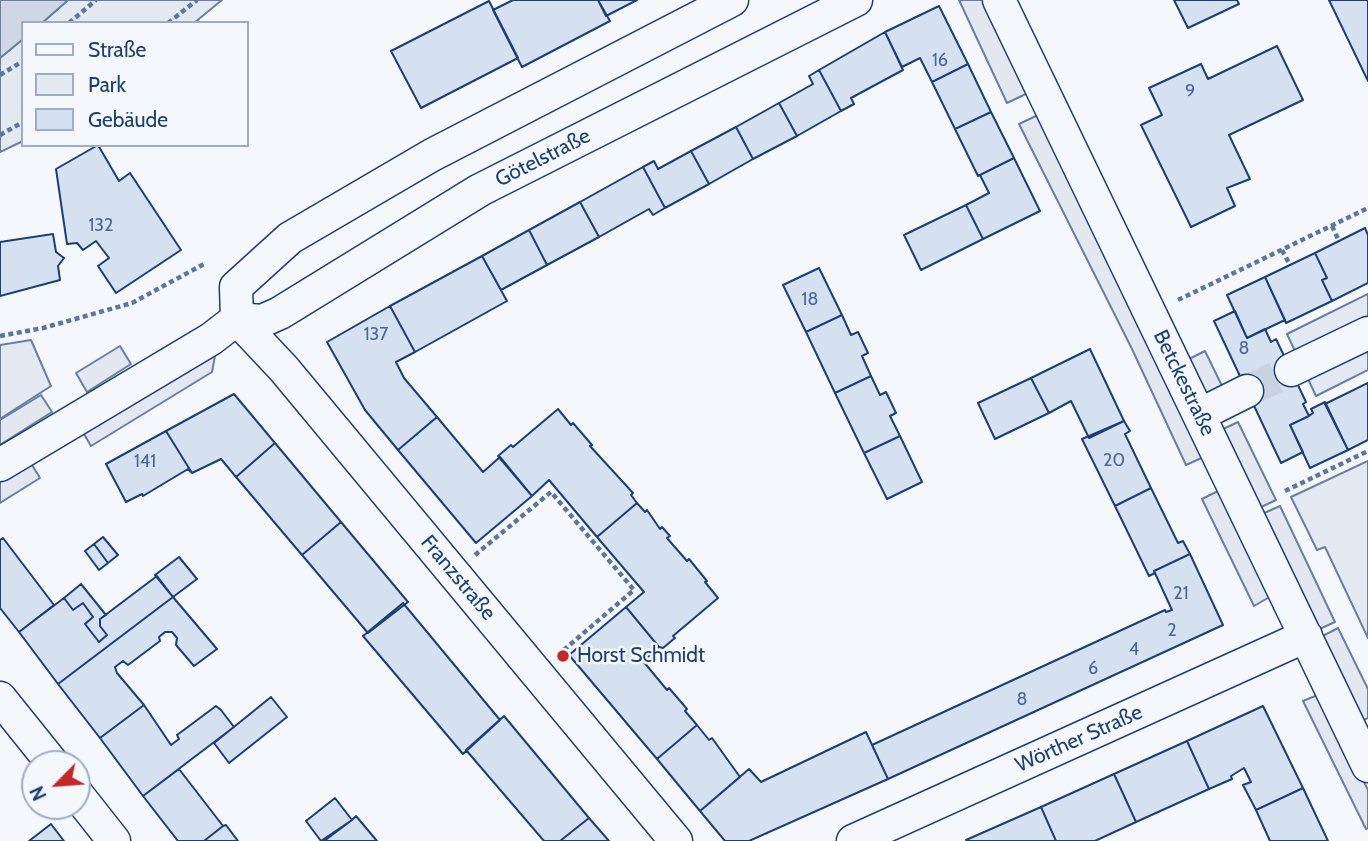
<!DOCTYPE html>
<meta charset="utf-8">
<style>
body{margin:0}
#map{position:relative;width:1368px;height:841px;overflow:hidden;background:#f4f7fb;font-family:Cabin,sans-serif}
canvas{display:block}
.legend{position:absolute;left:21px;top:21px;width:228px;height:126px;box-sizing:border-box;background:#f4f7fb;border:2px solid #9eadc5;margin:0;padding:9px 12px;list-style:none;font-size:21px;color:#1d3f73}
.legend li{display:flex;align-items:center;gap:14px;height:35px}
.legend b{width:35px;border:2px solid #9eadc5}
.north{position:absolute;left:21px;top:750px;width:70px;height:70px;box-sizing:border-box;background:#f4f7fb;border:2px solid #9eadc5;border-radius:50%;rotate:245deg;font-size:19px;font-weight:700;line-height:28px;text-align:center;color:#1d3f73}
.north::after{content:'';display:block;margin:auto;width:24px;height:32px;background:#c62828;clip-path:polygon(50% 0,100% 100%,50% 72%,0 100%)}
</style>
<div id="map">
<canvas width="1368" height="841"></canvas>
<ul class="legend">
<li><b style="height:9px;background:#f4f7fb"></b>Straße</li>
<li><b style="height:19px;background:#e3e9f0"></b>Park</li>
<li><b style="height:19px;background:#d5e0f0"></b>Gebäude</li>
</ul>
<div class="north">N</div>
</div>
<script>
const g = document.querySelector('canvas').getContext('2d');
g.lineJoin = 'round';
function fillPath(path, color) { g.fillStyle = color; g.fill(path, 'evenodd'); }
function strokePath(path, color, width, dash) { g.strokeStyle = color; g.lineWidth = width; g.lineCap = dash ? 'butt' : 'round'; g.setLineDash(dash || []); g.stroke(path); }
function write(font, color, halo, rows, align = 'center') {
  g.font = font + ' Cabin,sans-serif'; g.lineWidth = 5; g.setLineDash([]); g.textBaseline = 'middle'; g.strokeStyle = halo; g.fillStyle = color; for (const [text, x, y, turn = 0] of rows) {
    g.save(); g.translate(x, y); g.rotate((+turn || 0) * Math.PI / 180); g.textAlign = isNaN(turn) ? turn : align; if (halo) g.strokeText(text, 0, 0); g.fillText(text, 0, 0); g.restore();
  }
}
const green = new Path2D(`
 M68,0h154l-28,23h-152z
 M23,39v102l-23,11v-94z
 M1368,294v76l-52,26 -29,-62z
 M31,340l20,46 -51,33v-74z
 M1368,461v177l-43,-91 -8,3 -26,-53z`);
fillPath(green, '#e3e9f0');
strokePath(green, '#687fa3', 2);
const parking = new Path2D(`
 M959,0h24l45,93 -21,10z
 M1038,115l168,341 -20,9 -54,-116 -113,-225z
 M120,346l11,18 -44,28 -11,-19z
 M1205,351l18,37 -20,9 -18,-36z
 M215,356l-3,16 -121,74 -10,-17 78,-46z
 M41,395l11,17 -52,33v-25z
 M1238,422l38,78 -19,9 -38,-78z
 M29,460l11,18 -40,25v-25z
 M1222,489l51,106 -19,11 -52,-107z
 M1280,506l55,116 -20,9 -55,-116z
 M1338,628l30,61v29l-8,4 -41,-84z
 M1320,694l48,96v38l-2,1 -63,-128z`);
fillPath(parking, '#e3e8f0');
strokePath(parking, '#687fa3', 2);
const water = new Path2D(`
 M0,0h68l-26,23h-19v16l-23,19z`);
fillPath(water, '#cfd7e4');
strokePath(water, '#687fa3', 2);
const building = new Path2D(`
 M513,0h85l12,21 -88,46 -29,-57z
 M598,0h39l-31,16z
 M1174,0h63l2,4 -51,24z
 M1329,0h39v81z
 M489,1l29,57 -97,50 -30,-57z
 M939,6l29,58 -36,18 -12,-24 -18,9 -17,-35z
 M885,32l18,38 -52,28 3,6 -13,7 -22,-41z
 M1277,46l26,54 -74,35 21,44 -23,9 8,18 -44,21 -50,-102 21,-10 -13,-27 52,-24 7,15z
 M968,64l23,48 -36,17 -23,-47z
 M819,70l22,41 -44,25 -18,-33 34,-19 -4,-8z
 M779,103l18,33 -44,23 -17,-32z
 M991,112l23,46 -36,18 -23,-47z
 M736,127l17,32 -44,25 -18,-33z
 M98,145l21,36 11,-8 51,77 -65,43 -18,-27 11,-8 -13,-17 -13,9 -6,-7 -10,1 -11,-75z
 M691,151l18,33 -44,24 -22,-41 11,-6 4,8z
 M1014,158l26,53 -57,28 -17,-34 23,-12 -9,-18z
 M643,167l22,41 -12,7 -4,-6 -50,28 -19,-35z
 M580,202l19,35 -52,28 -18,-35z
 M966,205l17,34 -62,31 -17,-35z
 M1365,228l3,7v48l-36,18 -10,-21 5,-2 -12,-25z
 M529,230l18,35 -46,25 -19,-34z
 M53,234l3,18 8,6 -6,8 2,14 -60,16v-54z
 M1315,253l12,25 -5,2 10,21 -46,22 -21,-46z
 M482,256l25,45 -92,51 -25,-46z
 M819,268l23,47 -36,17 -23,-47z
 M1265,277l20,43 -38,18 -20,-43z
 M390,306l25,46 -19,10 8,16 33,39 -39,33 -33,-40 -38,-68z
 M1235,311l12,27 18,-9 6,13 5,-3 30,63 -3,2 6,12 -19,9 13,27 -22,11 -67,-142z
 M842,315l9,20 7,-3 10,21 -6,3 9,20 -36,17 -29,-61z
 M1090,349l34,72 -35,17 -18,-37 -22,12 -18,-35z
 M871,376l9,19 6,-3 10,21 -6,3 10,20 -36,17 -29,-60z
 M1031,378l18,35 -54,26 -17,-36z
 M1368,383v57l-20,10 -23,-46z
 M234,394l41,49 -39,34 -15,-18 -29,14 -26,-42z
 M1325,402l23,48 -38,18 -20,-43 19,-9 4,-3 -2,-4z
 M558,409l13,16 2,-2 19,22 -2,1 43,47 -2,2 6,8 -40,34 -48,-57 -17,16 -34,-40 13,-11 2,2z
 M437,417l46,55 17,-15 32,39 -56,47 -78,-93z
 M1124,421l6,10 -5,3 26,54 -36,18 -33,-67z
 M166,431l26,42 -4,-4 -45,27 -1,-2 -16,8 -20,-38z
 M900,436l22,46 -35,17 -23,-46z
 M275,443l66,79 -39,33 -66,-78z
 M1151,488l27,55 5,-2 7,13 -36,17 1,2 -6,3 -34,-70z
 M637,503l8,9 2,-2 13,19 2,-2 8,9 -3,2 20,23 2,-2 18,22 -2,1 13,16 -45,38 2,2 -12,10 -4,-1 -33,-40 18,-15 -47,-55z
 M341,522l67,80 -40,31 -66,-78z
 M103,537l15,18 -10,8 -14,-19z
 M3,538l51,67 -35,27 -19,-24v-68z
 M94,544l14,19 -9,7 -14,-19z
 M1190,554l33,71 -335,154 -16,-34 293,-135 1,2 6,-2 -18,-39z
 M179,557l18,22 -24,18 -18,-22z
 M157,576l16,21 -115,87 -39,-52 45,-34 9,12 10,-7 10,14 -8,7 14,18 8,-7 -7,-9v-7z
 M81,584l25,31 -6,4v7l7,9 -8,7 -14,-18 8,-7 -10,-14 -10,7 -9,-12z
 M173,597l44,52 -23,17 -18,-21 1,-7 -5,-6h-7l-6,5 1,4 -32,24 -5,-4 -8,6 2,6 27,32 -44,33 -42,-54z
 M403,603l97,117 -37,34 -100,-118z
 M626,607l33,40 -16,14 24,29 2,-2 18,21 -2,2 12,14 -40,34 -88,-104z
 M271,697l16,20 -58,46 -15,-20z
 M144,705l27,40 8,-6 -2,-4 39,-29 5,4 13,17 -91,69 -43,-58z
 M1263,706l40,82 -47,22 -13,-25 8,-3 -7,-14 -13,8 1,3 -23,10 -22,-48z
 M504,716l85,102 -29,23h-16l-78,-91z
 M697,725l12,15 3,-2 28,39 -40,34 -43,-52z
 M866,732l22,47 -139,62h-24l-25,-30 49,-42 12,13z
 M1187,741l22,48 -73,33 -22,-48z
 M179,769l44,57 -19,15h-26l-35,-45z
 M1114,774l22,48 -41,19h-39l-15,-34z
 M1303,788l25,53h-58l-14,-31z
 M335,798l17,22 -31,21 -15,-20z
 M1041,807l15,34h-89l-1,-1z
 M356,816l21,25h-53l28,-21z
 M589,818l20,23h-49z
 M51,824l13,17h-35z
 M226,825l12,16h-34l19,-15z`);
fillPath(building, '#d5e0f0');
strokePath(building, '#1d3f73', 2);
strokePath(new Path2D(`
 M1247,391l44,-21`), '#c9d2e0', 32, [32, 16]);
const minor = new Path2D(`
 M999,0l369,766
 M237,319l47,50 392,472
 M237,319l-1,-32 54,-49 142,-83 300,-155
 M1291,370l77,-37
 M1199,415l48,-24
 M0,465l211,-126 26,-20 25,2 18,-8 200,-123 376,-190
 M0,698l53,66
 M77,794l37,47
 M853,841l453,-205`);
strokePath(minor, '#1d3f73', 35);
strokePath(new Path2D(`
 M69,23l27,-23
 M168,23l29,-23
 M0,75l23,-14
 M0,135l23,-13
 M1332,226l7,15
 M1282,250l8,15
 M1178,300l190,-92
 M0,336l43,-8 89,-25 72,-39
 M1285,491l83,-40
 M475,555l76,-63 83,98 -75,64`), '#5e769c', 4.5, [5, 3.5]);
strokePath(minor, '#f4f7fb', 32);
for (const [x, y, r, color] of [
 [563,656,7,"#c62828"]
]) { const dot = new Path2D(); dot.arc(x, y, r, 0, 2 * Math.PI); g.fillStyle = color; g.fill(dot); strokePath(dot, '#f4f7fb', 2.5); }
write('18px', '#4b6792', null, [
 ["16",940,61],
 ["9",1190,92],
 ["132",101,226],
 ["18",810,300],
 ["137",376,335],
 ["8",1244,349],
 ["20",1114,461],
 ["141",145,462],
 ["21",1181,594],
 ["2",1172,631],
 ["4",1134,650],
 ["6",1093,669],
 ["8",1022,700]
]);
write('21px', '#1d3f73', '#f4f7fb', [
 ["Götelstraße",543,158,-27],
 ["Betckestraße",1184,383,64],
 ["Franzstraße",458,578,50],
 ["Wörther Straße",1079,739,-24]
]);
write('21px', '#1d3f73', '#f4f7fb', [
 ["Horst Schmidt",577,656]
], 'left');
</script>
